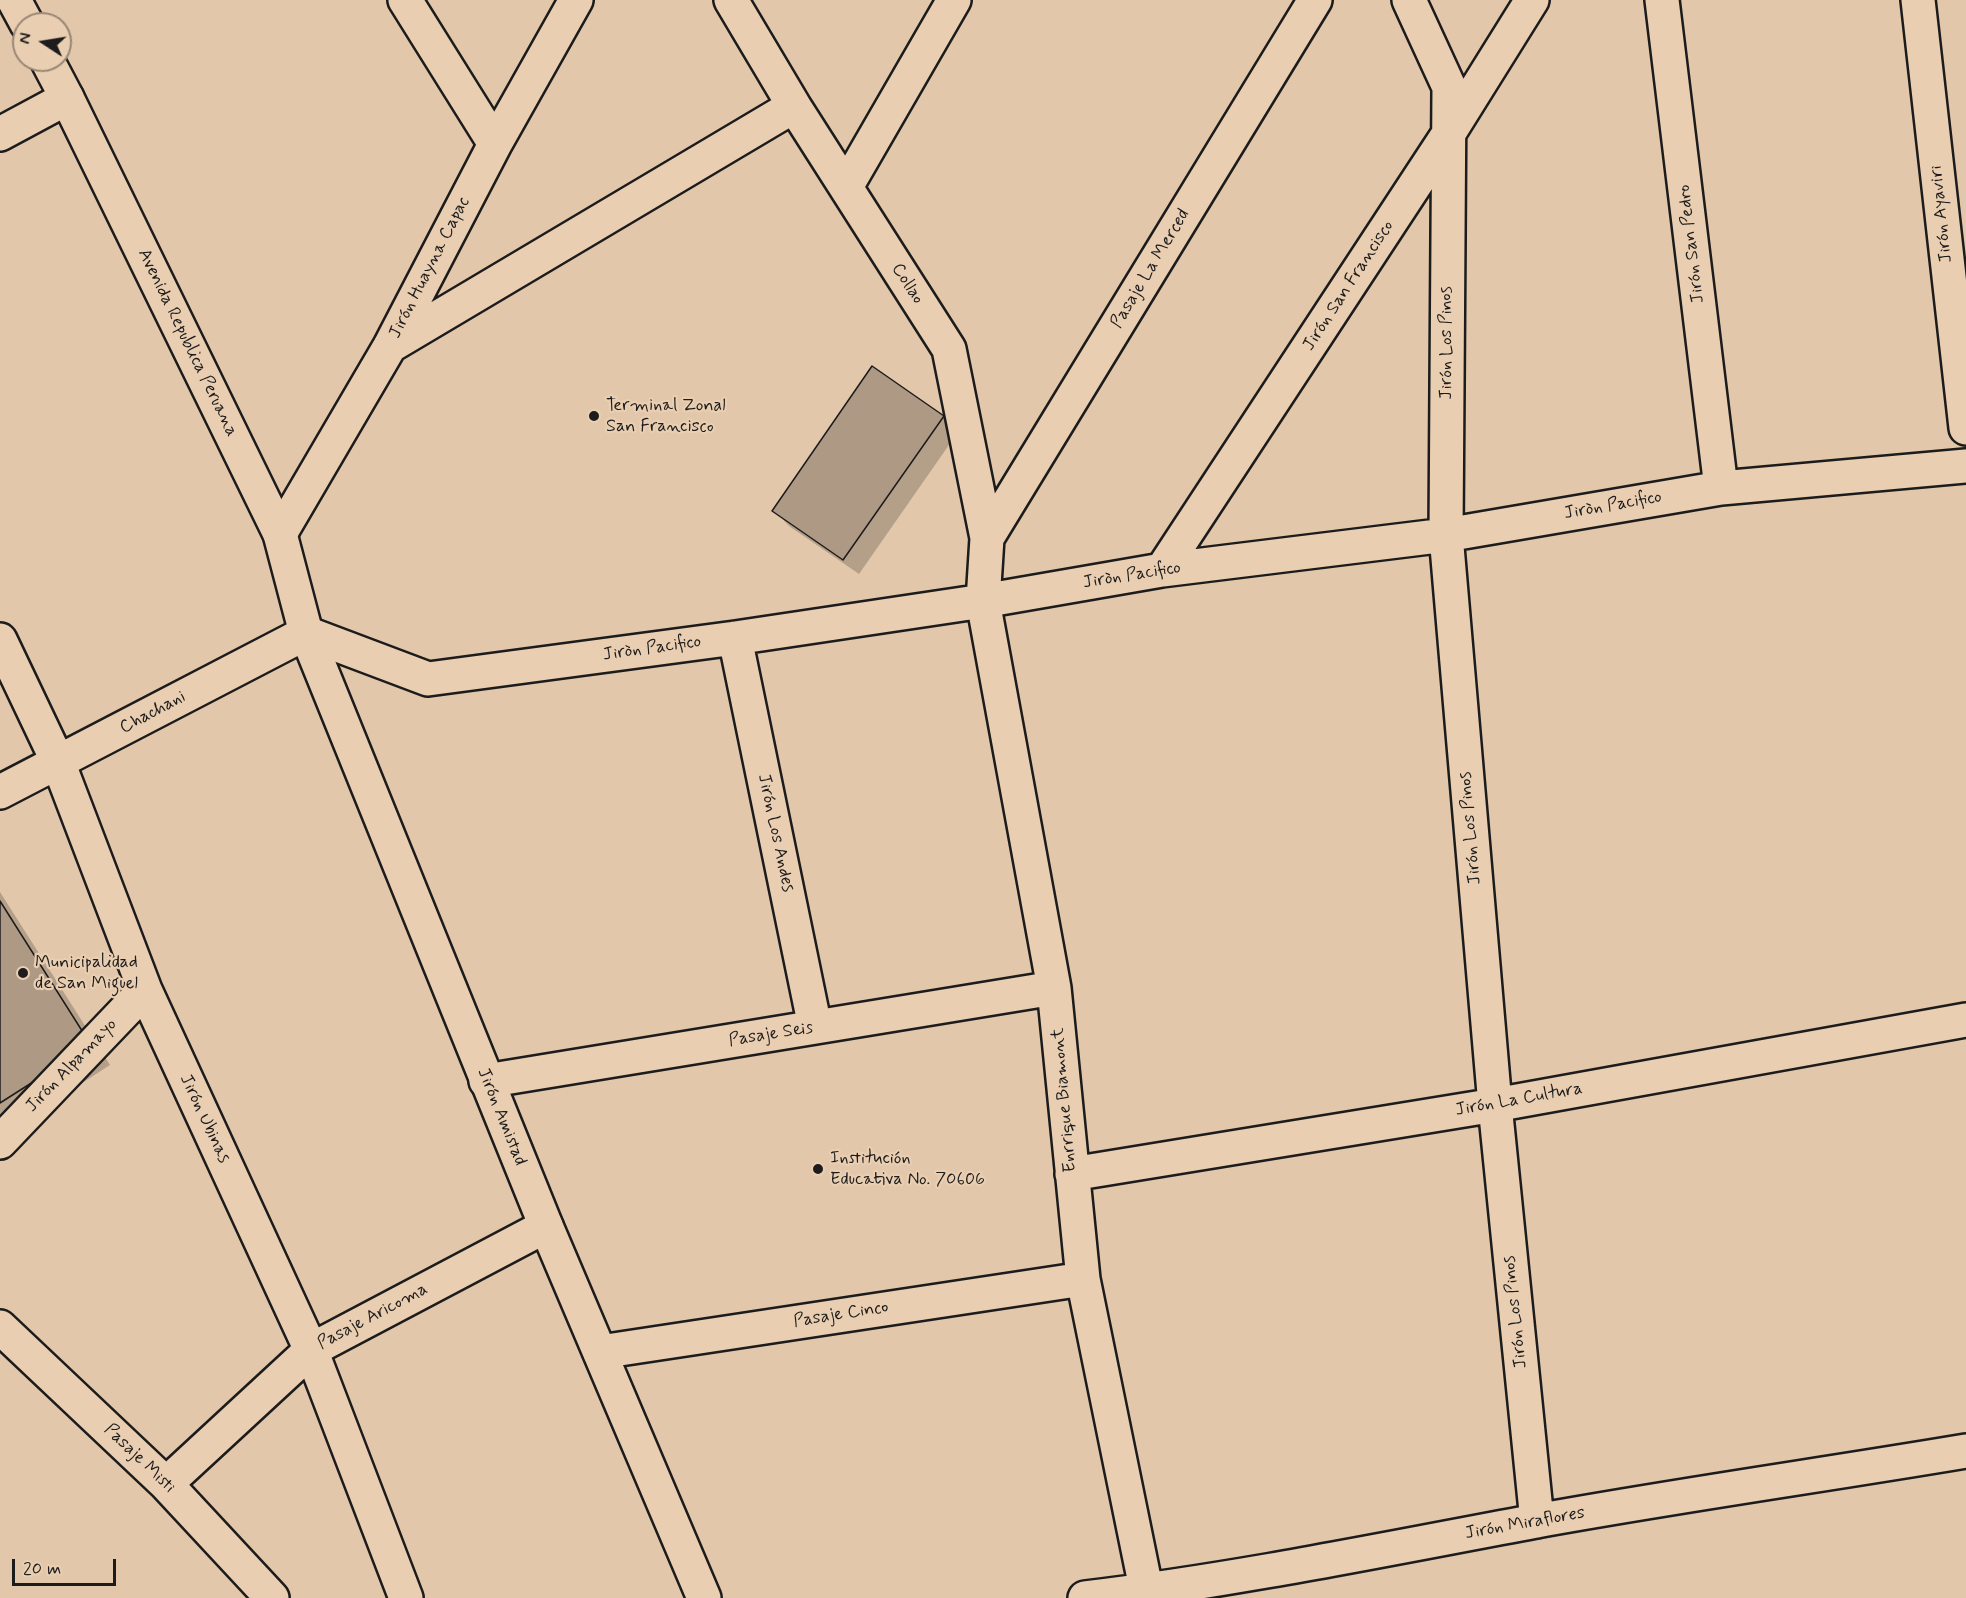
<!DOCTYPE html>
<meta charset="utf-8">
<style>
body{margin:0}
#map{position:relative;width:1966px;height:1598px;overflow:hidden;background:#e2c7ab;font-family:Mynerve,sans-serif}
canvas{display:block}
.north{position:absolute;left:12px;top:12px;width:60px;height:60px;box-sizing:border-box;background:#eaceb1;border:2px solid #988775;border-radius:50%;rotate:282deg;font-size:16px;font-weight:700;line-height:24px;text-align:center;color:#1c1c1c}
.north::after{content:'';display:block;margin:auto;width:21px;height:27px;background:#1c1c1c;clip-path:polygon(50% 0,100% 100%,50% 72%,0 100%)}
.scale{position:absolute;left:12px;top:1559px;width:104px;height:27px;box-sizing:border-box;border:3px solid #1c1c1c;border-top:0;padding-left:8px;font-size:18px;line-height:21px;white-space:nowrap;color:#1c1c1c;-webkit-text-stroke:4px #eaceb1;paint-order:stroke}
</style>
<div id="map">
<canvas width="1966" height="1598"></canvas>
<div class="north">N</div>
<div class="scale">20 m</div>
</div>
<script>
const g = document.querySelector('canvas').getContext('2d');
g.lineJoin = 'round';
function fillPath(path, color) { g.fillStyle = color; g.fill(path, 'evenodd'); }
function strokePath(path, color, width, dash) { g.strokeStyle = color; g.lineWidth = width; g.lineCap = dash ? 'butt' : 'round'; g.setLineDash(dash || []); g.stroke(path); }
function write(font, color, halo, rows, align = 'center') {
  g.font = font + ' Mynerve,sans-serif'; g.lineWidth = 4.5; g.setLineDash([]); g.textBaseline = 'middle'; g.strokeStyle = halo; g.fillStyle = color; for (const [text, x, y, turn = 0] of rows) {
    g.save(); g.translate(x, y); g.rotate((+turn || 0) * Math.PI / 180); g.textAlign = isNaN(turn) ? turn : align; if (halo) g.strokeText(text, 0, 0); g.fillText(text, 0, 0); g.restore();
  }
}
fillPath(new Path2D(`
 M943,417l15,15 -99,142 -70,-48 -15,-16z
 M0,892l110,173 -110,71z`), '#0003');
const building = new Path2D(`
 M872,366l72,50 -101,144 -71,-49z
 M0,901l91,144 -91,58z`);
fillPath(building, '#ae9985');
strokePath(building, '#1c1c1c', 1.5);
const minor = new Path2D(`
 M405,0l90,144
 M731,0l63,106 155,243 38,189 -4,63 71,387 29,291 65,319
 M1409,0l40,87 -3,448 49,570 42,416
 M1662,0l59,488
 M1918,0l48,428
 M0,134l67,-36
 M846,187l108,-187
 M390,346l404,-240
 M280,534l110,-188 105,-202 81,-144
 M987,538l328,-538
 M1162,570l287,-437 83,-133
 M735,638l80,389
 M0,640l58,122 87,228 166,360 95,248
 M0,792l306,-159 122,46 307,-41 248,-37 179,-31 284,-35 275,-47 245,-22
 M486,1081l568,-93
 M0,1142l145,-152
 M1072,1174l423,-69 471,-85
 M0,1327l166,157 106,114
 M600,1352l483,-73
 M166,1484l145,-134 235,-124
 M1085,1598c151,-18 301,-49 451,-77 143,-26 287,-46 430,-70`);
const tertiary = new Path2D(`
 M14,0l13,24
 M47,60l20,38 213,436 26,99 240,593 158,372`);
strokePath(minor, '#1c1c1c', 38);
strokePath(tertiary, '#1c1c1c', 38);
strokePath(minor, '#eaceb1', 33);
strokePath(tertiary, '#eaceb1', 33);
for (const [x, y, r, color] of [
 [594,416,6,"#1c1c1c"],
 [23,973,6,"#1c1c1c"],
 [818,1169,6,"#1c1c1c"]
]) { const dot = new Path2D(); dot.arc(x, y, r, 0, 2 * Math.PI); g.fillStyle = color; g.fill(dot); strokePath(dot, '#eaceb1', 2); }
write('18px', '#1c1c1c', '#eaceb1', [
 ["Jirón Ayaviri",1942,214,-96],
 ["Jirón San Pedro",1692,244,-97],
 ["Jirón Huayna Capac",430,268,-63],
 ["Pasaje La Merced",1151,269,-59],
 ["Collao",907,284,57],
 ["Jirón San Francisco",1349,286,-57],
 ["Avenida Republica Peruana",187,343,64],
 ["Jirón Los Pinos",1447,343,-90],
 ["Jiròn Pacifico",1613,506,-10],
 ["Jiròn Pacifico",1132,576,-9],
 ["Jiròn Pacifico",652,649,-8],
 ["Chachani",153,713,-28],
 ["Jirón Los Pinos",1471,828,-95],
 ["Jirón Los Andes",775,833,78],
 ["Pasaje Seis",771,1035,-9],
 ["Jirón Alpamayo",72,1066,-46],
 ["Enrrique Biamont",1065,1100,-95],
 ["Jirón La Cultura",1519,1100,-10],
 ["Jirón Amistad",501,1117,68],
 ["Jirón Ubinas",204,1119,65],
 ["Jirón Los Pinos",1516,1312,-96],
 ["Pasaje Cinco",841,1315,-9],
 ["Pasaje Aricoma",373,1317,-28],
 ["Pasaje Misti",139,1459,44],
 ["Jirón Miraflores",1525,1524,-10]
]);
write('18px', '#1c1c1c', '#eaceb1', [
 ["Terminal Zonal",606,406],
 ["San Francisco",606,427],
 ["Municipalidad",35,963],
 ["de San Miguel",35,984],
 ["Institución",830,1159],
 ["Educativa No. 70606",830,1180]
], 'left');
</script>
